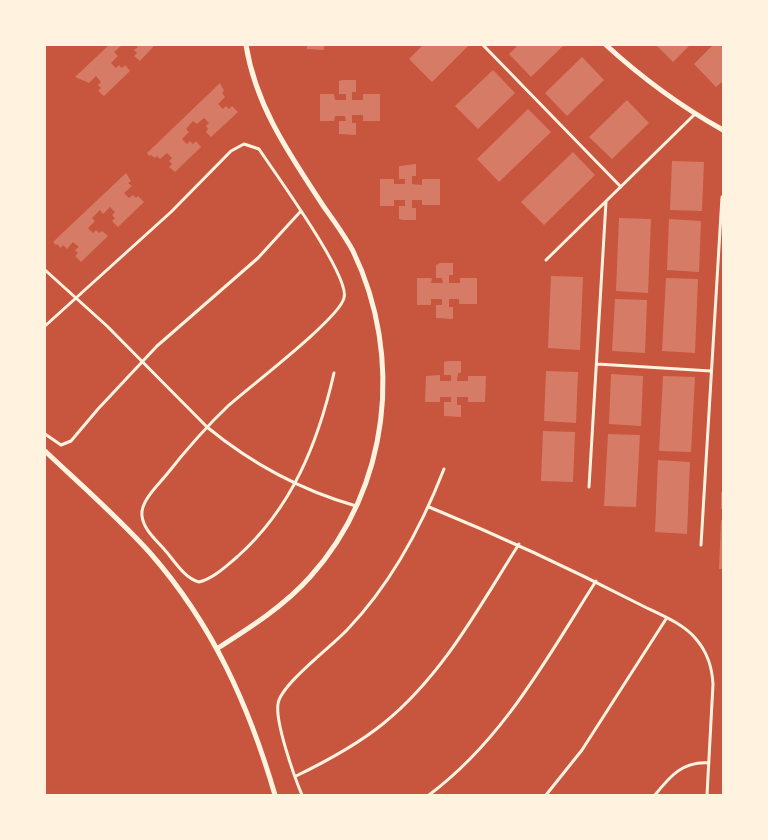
<!DOCTYPE html>
<style>
body{margin:0}
#map{position:relative;width:768px;height:840px;overflow:hidden;background:#c8553d;font-family:"Times New Roman",serif}
canvas{display:block}
.frame{position:absolute;inset:0;border:46px solid #fff3e0;pointer-events:none}
</style>
<div id="map">
<canvas width="768" height="840"></canvas>
<div class="frame"></div>
</div>
<script>
const g = document.querySelector('canvas').getContext('2d');
g.lineJoin = 'round';
function fillPath(path, color) { g.fillStyle = color; g.fill(path, 'evenodd'); }
function strokePath(path, color, width, dash) { g.strokeStyle = color; g.lineWidth = width; g.lineCap = dash ? 'butt' : 'round'; g.setLineDash(dash || []); g.stroke(path); }
fillPath(new Path2D(`
 M109,45h13l-8,7 4,4 -7,7 5,5 3,-3 3,3 3,-3 5,6 -26,25 -6,-5 3,-3 -3,-3 3,-3 -5,-6 -7,7 -14,-6z
 M136,45h19l-15,16 -6,-5 3,-3 -3,-3 4,-3z
 M307,45h17v5l-17,-1z
 M423,45h46l-37,37 -23,-23z
 M518,45h46l-33,32 -22,-23z
 M656,45h34l-17,17z
 M713,45h10v36l-7,6 -22,-23z
 M582,57l22,23 -37,36 -22,-23z
 M493,70l22,23 -37,36 -23,-23z
 M343,80h13v12h-4v8h11v-6h17v27h-17v-6h-11v8h4v12l-17,-1v-13h7l-1,-5h-10l-1,5h-14v-27h14l1,6h11v-6h-7v-13z
 M220,83l4,8 -2,2 3,4 -7,7 5,5 3,-3 3,3 3,-3 6,6 -27,25 -5,-5 2,-3 -2,-3 3,-3 -5,-5 -7,6 -4,-3 -7,8 3,3 -7,7 5,5 3,-3 3,3 3,-3 5,6 -26,25 -6,-5 3,-3 -3,-3 3,-3 -5,-5 -7,6 -3,-3 -2,2 -4,-3 -2,1 -2,-3z
 M627,100l22,23 -37,36 -23,-22z
 M528,109l23,23 -52,50 -22,-23z
 M573,152l22,23 -51,50 -23,-23z
 M672,161l32,1 -2,49 -32,-1z
 M416,164v12h-4v8l10,1v-6h18v26h-18v-5h-10v8h4v12h-13l-4,-1v-13h6v-6h-11v6h-14v-27h14v5h11v-5h-6v-13z
 M126,173l5,8 -3,2 4,3 -8,7 5,5 4,-3 3,3 2,-2 6,6 -26,25 -6,-6 3,-3 -3,-3 3,-3 -5,-5 -7,7 -3,-4 -8,8 3,3 -7,7 5,5 3,-3 3,3 3,-2 6,5 -27,26 -6,-6 3,-3 -3,-3 4,-3 -6,-5 -6,7 -4,-4 -2,3 -4,-4 -1,1 -3,-3z
 M619,218l32,1 -3,74 -32,-2z
 M669,219l32,2 -2,51 -32,-2z
 M440,263h13v12h-4v8h11v-5h17v26h-18v-5h-10v8h4v12l-17,-1v-13h6v-6h-11v6h-14v-27h15l-1,5h12l-1,-5h-6v-13z
 M551,276l32,1 -3,73 -32,-2z
 M666,278l32,1 -3,74 -33,-2z
 M615,299l32,1 -2,53 -33,-2z
 M448,361h13v12h-3l-1,8h11v-5h18l-1,26h-17v-5h-11v8h4v12l-17,-1v-14h7v-5h-11v5h-15l1,-26 14,-1v6h11v-6h-7v-13z
 M546,371l32,1 -2,51 -32,-2z
 M611,374l32,2 -2,50 -32,-2z
 M663,376l32,1 -4,75 -32,-1z
 M543,431l32,1 -2,50 -32,-1z
 M608,434l32,1 -4,72 -32,-1z
 M658,460l32,2 -3,72 -32,-2z
 M721,492h2v17h-2z
 M721,520h2v49h-4z`), '#d67c66');
strokePath(new Path2D(`
 M483,45l138,142
 M546,260l149,-146
 M45,270l62,56 100,101c45,37 93,63 149,79
 M45,326l126,-114 60,-61 13,-7 15,5c15,23 92,128 85,149 -5,21 -95,89 -116,108 -22,21 -42,44 -61,68 -8,10 -23,24 -25,37 -2,15 13,28 22,38 10,11 20,29 35,33 15,-4 27,-16 38,-25 55,-49 81,-114 97,-184
 M597,364l114,7
 M45,434l16,11 10,-4 27,-32 59,-63 101,-88 42,-46
 M589,487l17,-285
 M429,507c71,29 140,61 208,96 19,10 45,19 59,36 12,14 16,28 17,45l-6,111
 M701,545l21,-348
 M296,776c31,-15 61,-31 88,-53 59,-48 95,-116 135,-179
 M302,795c-8,-19 -27,-73 -24,-91 2,-19 53,-57 69,-74 44,-46 74,-102 97,-161
 M429,795c74,-55 118,-137 167,-214
 M546,795l36,-45 84,-131
 M655,795c15,-19 28,-34 54,-32`), '#fff3e0', 3);
strokePath(new Path2D(`
 M606,45c36,33 74,61 117,85
 M45,451c36,34 74,67 106,103 62,71 98,152 124,241
 M218,648c33,-21 66,-42 92,-71 80,-89 94,-220 43,-326 -8,-15 -19,-30 -29,-44 -34,-52 -68,-100 -78,-162`), '#fff3e0', 5);
</script>
